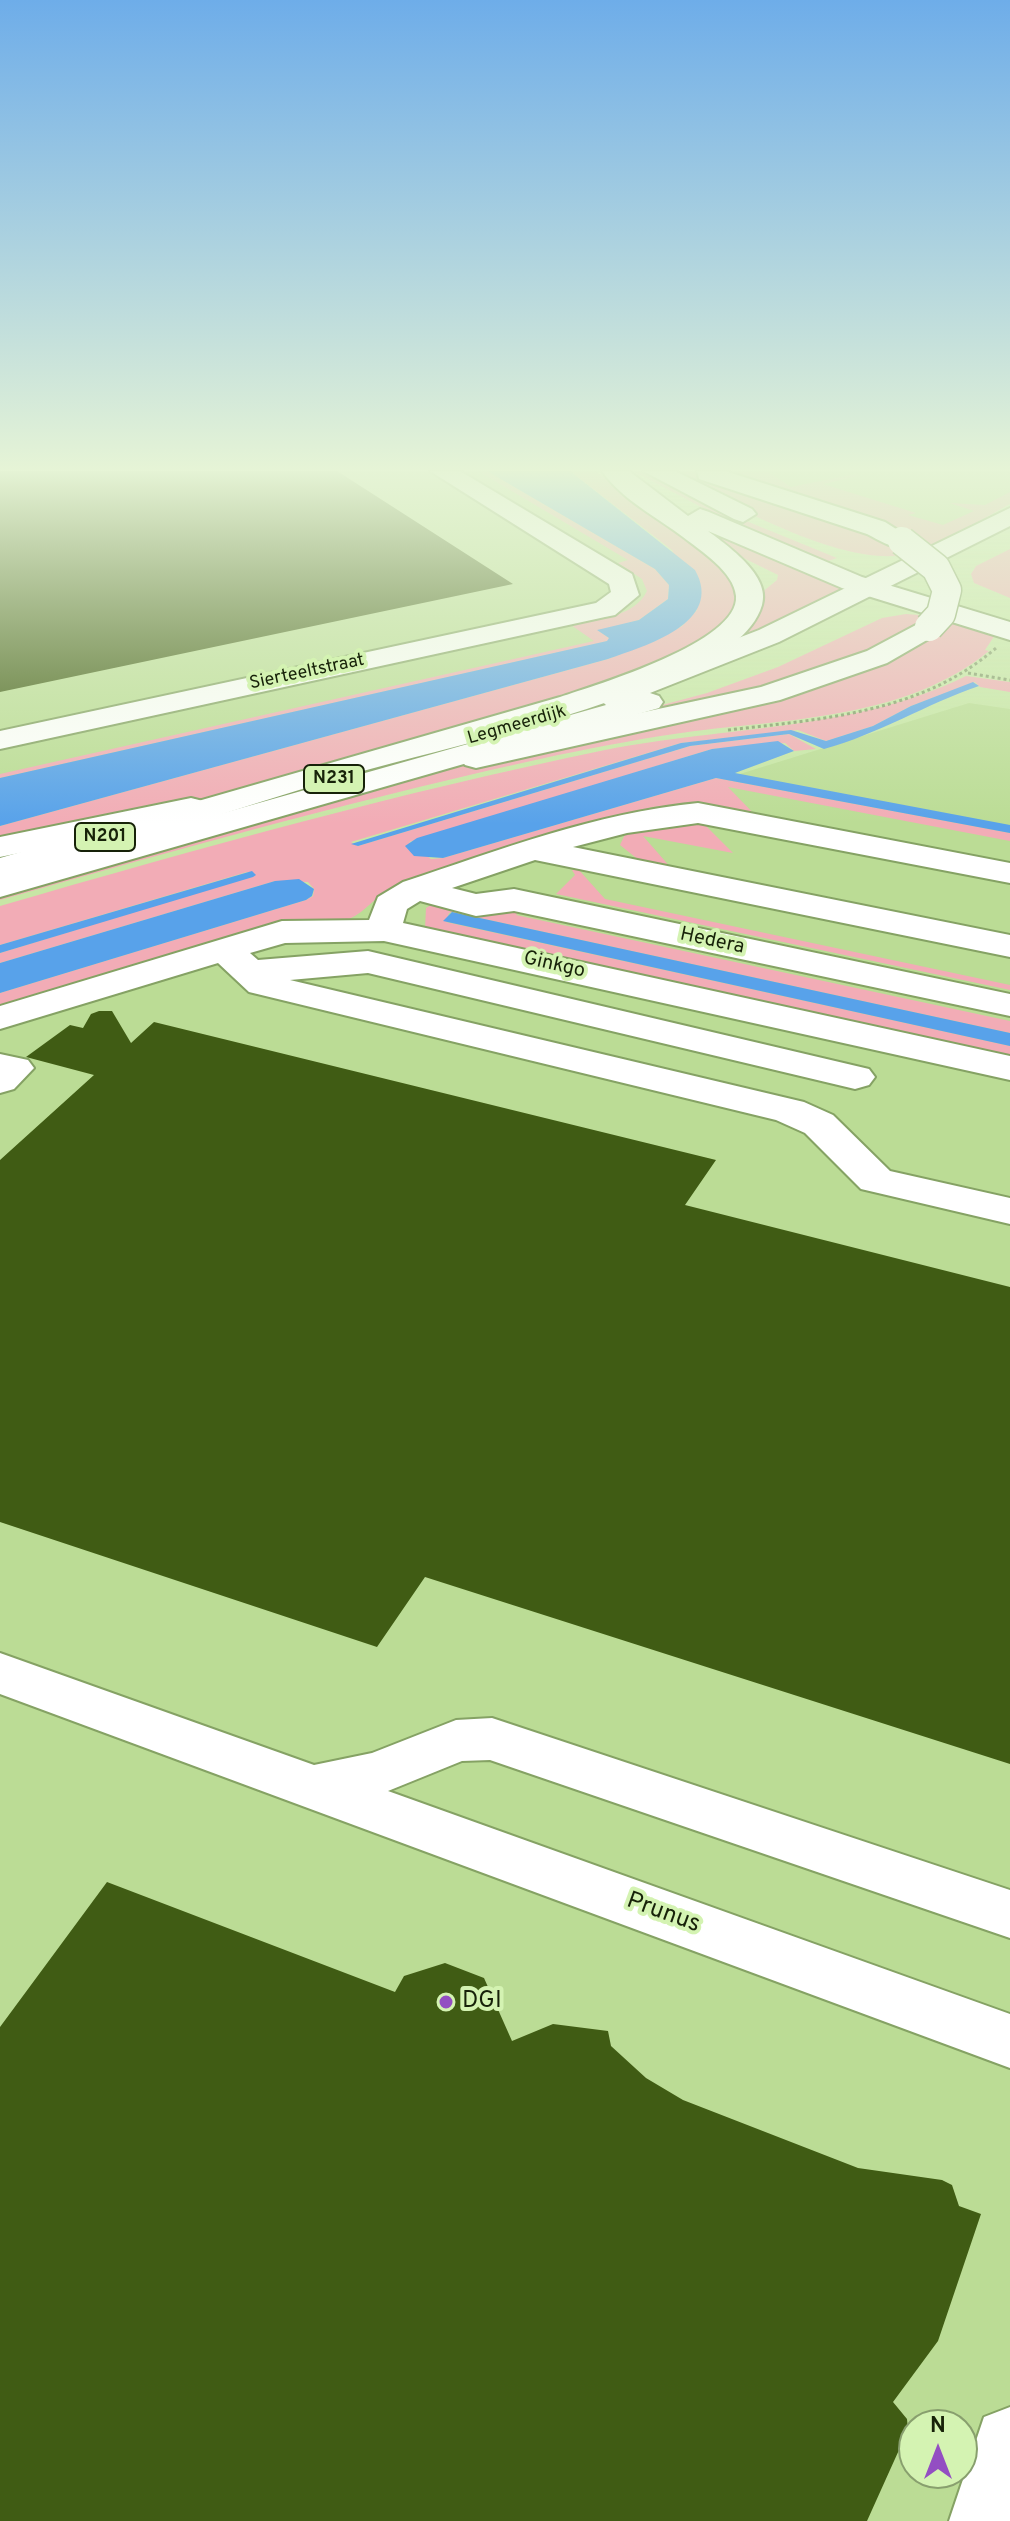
<!DOCTYPE html>
<style>
body{margin:0}
#map{position:relative;width:1010px;height:2521px;overflow:hidden;background:#c7e6a5;font-family:Overpass,sans-serif}
canvas{display:block}
.north{position:absolute;left:898px;top:2409px;width:80px;height:80px;box-sizing:border-box;background:#d4f3b2;border:2px solid #889f6e;border-radius:50%;rotate:0deg;font-size:22px;font-weight:700;line-height:32px;text-align:center;color:#172209}
.north::after{content:'';display:block;margin:auto;width:28px;height:36px;background:#934ec2;clip-path:polygon(50% 0,100% 100%,50% 72%,0 100%)}
</style>
<div id="map">
<canvas width="1010" height="2521"></canvas>
<div class="north">N</div>
</div>
<script>
const g = document.querySelector('canvas').getContext('2d');
g.lineJoin = 'round';
function fillPath(path, color) { g.fillStyle = color; g.fill(path, 'evenodd'); }
function strokePath(path, color, width, dash) { g.strokeStyle = color; g.lineWidth = width; g.lineCap = dash ? 'butt' : 'round'; g.setLineDash(dash || []); g.stroke(path); }
function write(font, color, halo, rows, align = 'center') {
  g.font = font + ' Overpass,sans-serif'; g.lineWidth = 8; g.setLineDash([]); g.textBaseline = 'middle'; g.strokeStyle = halo; g.fillStyle = color; for (const [text, x, y, turn = 0] of rows) {
    g.save(); g.translate(x, y); g.rotate((+turn || 0) * Math.PI / 180); g.textAlign = isNaN(turn) ? turn : align; if (halo) g.strokeText(text, 0, 0); g.fillText(text, 0, 0); g.restore();
  }
}
fillPath(new Path2D(`
 M0,471h527l153,99 -52,73 -628,148z
 M740,471h270v26l-84,40z
 M969,703l41,6v1812h-1010v-1518zM914,2425h48v48h-48z`), '#bbdc95');
fillPath(new Path2D(`
 M478,471h9l168,98 14,16 -1,14 -29,21 -40,11 10,7 -1,3 -608,137v-4l594,-133 -23,-16c25,-5 64,-8 76,-34l-5,-12 -24,-16 10,-3z
 M570,471h25l24,16 68,46 53,52 -5,32 -70,47 -203,65 -271,73 -191,42v-18l608,-167 47,-18 27,-15 15,-16 -25,-60z
 M633,471h13l93,47 98,40 -12,4 -103,-44z
 M667,471h28l29,11 -13,-11h56l24,16 64,-13 4,2 -36,8 93,29 -8,2 35,10 31,-14 -24,-8 35,2 25,-13v12c-31,17 -65,38 -98,49 -65,19 -186,-52 -245,-82z
 M668,508l183,79 -114,56 18,-45 22,-18 1,-5 -67,-33z
 M1010,549v49l-36,-15 -3,-9 5,-8z
 M906,614l38,3 53,15 -12,18 4,1c-81,66 -195,68 -294,80 -46,6 -92,15 -137,24 -189,41 -373,92 -558,145v-6l403,-115 126,-31 155,-30 97,-25 112,-40 33,-15 14,-15 -14,-3 -16,15 -30,16 -93,34 -127,32 -136,25 183,-49 71,-26 104,-49z
 M966,676l44,6v10l-30,-5 -5,-5 -64,24 -38,20 -47,15 -28,-11 -117,13 -330,99 7,4 332,-100 99,-12 27,15 -22,2 -9,-8 -73,6 -303,93 22,17 12,-1 273,-80 294,55v8l-282,-54 30,31 -74,-14 -32,3 -260,81c-17,8 -25,23 -43,31l-349,90v-16l306,-93 7,-4 1,-7 -6,-7 -33,-1 -275,82v-10l255,-78 -8,-3 -247,73v-39c200,-58 401,-114 605,-156 121,-24 249,-19 361,-74z
 M701,821l32,32 -90,-17 29,33 -32,-8 -20,-16 6,-13z
 M578,869l27,30 405,86v5l-454,-96 19,-19 -3,-5z
 M438,901l85,6 -7,8 494,106v12l-558,-121 -3,1 -3,9 564,124v13l-585,-130 1,-21z`), '#f2acb6');
fillPath(new Path2D(`
 M487,471h83l125,99c30,53 -50,76 -87,89l-608,167v-48l607,-137 2,-3 -12,-8 42,-10 29,-21 1,-14 -14,-16z
 M973,682l6,4c-53,18 -100,48 -155,63l-35,-15 -99,12 -332,100 -7,-2 330,-101 110,-13 35,11 47,-15 38,-20z
 M778,741l16,10 -59,22 275,52v8l-294,-55 -273,80 -29,-2 -9,-10 12,-8 295,-89z
 M252,871l4,4 -3,2 -253,76v-8z
 M299,879l15,10 -2,7 -6,4 -306,93v-30l275,-82z
 M452,912l558,121v13l-567,-125z`), '#58a2ea');
fillPath(new Path2D(`
 M0,471h337l176,113 -513,108z
 M99,1011h13l19,32 23,-21 562,138 -31,45 325,82v477l-585,-187 -48,70 -377,-125v-362l94,-85 -68,-18 44,-32 13,3 8,-14z
 M107,1882l288,110 9,-16 41,-13 39,15 28,63 41,-17 55,7 3,15 35,32 37,22 175,68 84,12 10,5 7,21 22,8 -43,127 -45,61 14,17 1,11 -41,91h-867v-494z`), '#405c14');
const minor = new Path2D(`
 M430,471h30l172,103 7,21 -24,20 -10,2 -605,132v-18l596,-128 15,-11 -2,-8z
 M191,798l12,3 4,7 -4,7 -203,42v-20z
 M698,803l312,60v20l-312,-60 -71,10 -54,14 437,88v22l-475,-97 -83,28 24,6 38,-5 496,105v22l-496,-105 -38,5 -56,-15 -13,8 -4,14 607,133v24l-626,-139 -99,2 -35,10 8,7 110,-9 501,118 6,8 -6,8 -14,4 -487,-116 -78,7 514,122 29,13 57,56 120,27v26l-149,-35 -56,-56 -29,-13 -527,-128 -31,-29 -218,66v-23l282,-85 87,-1 9,-23 25,-15c97,-32 192,-69 295,-79z
 M0,1054l28,6 6,8 -20,21 -14,4z
 M0,1653l314,112 58,-12 84,-33 36,-2 518,172v48l-520,-178 -28,1 -74,30 622,223v54l-1010,-374z
 M1010,2407v114h-61l35,-104z`);
const major = new Path2D(`
 M1010,508v18l-231,116 -129,51 9,3 4,6 -4,6 -659,189v-21l606,-171 -9,-8 4,-6 158,-61z`);
const highway = new Path2D(`
 M602,471h27l59,45 12,-7 9,3 153,65 148,45v18l-168,-52 -134,-57c20,15 63,45 54,74 -9,31 -44,50 -71,63 -108,51 -228,75 -342,107 -116,34 -232,75 -349,104v-21l560,-161c36,-12 180,-55 176,-101 -2,-24 -35,-45 -53,-59 -26,-20 -62,-38 -81,-66z
 M643,471h32l77,38 4,5 -13,8 -9,-3z
 M697,471h28l160,51 30,19 -4,6c-16,4 -30,-6 -44,-13l-168,-55z
 M929,618l10,3 4,6 -4,6 -52,30 -107,37 -304,68 -11,-3 -5,-7 5,-7 11,-3 285,-61 106,-36z`);
strokePath(minor, '#85a264', 4);
strokePath(major, '#85a264', 4);
strokePath(highway, '#85a264', 4);
strokePath(new Path2D(`
 M968,673l42,7
 M728,730c95,-11 193,-17 268,-82`), '#829968', 3, [3, 3]);
fillPath(minor, '#fff');
fillPath(major, '#fff');
fillPath(highway, '#fff');
const highwayBridge = new Path2D(`
 M902,541l34,27 11,22 -6,24 -12,13`);
strokePath(highwayBridge, '#85a264', 31, []);
strokePath(highwayBridge, '#fff', 28);
const sky = g.createLinearGradient(0, 0, 0, 824);
sky.addColorStop(0, '#6eade9');
sky.addColorStop(0.57, '#e6f4d6');
sky.addColorStop(1, '#e6f4d600');
g.fillStyle = sky;
g.fillRect(0, 0, 1010, 824);
for (const [x, y, r, color] of [
 [446,2002,8,"#934ec2"]
]) { const dot = new Path2D(); dot.arc(x, y, r, 0, 2 * Math.PI); g.fillStyle = color; g.fill(dot); strokePath(dot, '#d4f3b2', 3); }
write('18px', '#172209', '#d4f3b2', [
 ["Sierteeltstraat",307,673,-12],
 ["Legmeerdijk",517,726,-16]
]);
for (const [x, y, w] of [
 [334,779,60],
 [105,837,60]
]) { const box = new Path2D(); box.roundRect(x - w / 2, y - 14, w, 28, 6); g.fillStyle = '#d4f3b2'; g.fill(box); strokePath(box, '#172209', 2); }
write('bold 18px', '#172209', null, [
 ["N231",334,779],
 ["N201",105,837]
]);
write('20px', '#172209', '#d4f3b2', [
 ["Hedera",712,942,12],
 ["Ginkgo",554,966,13]
]);
write('24px', '#172209', '#d4f3b2', [
 ["Prunus",663,1914,20]
]);
write('24px', '#172209', '#d4f3b2', [
 ["DGI",462,2002]
], 'left');
</script>
